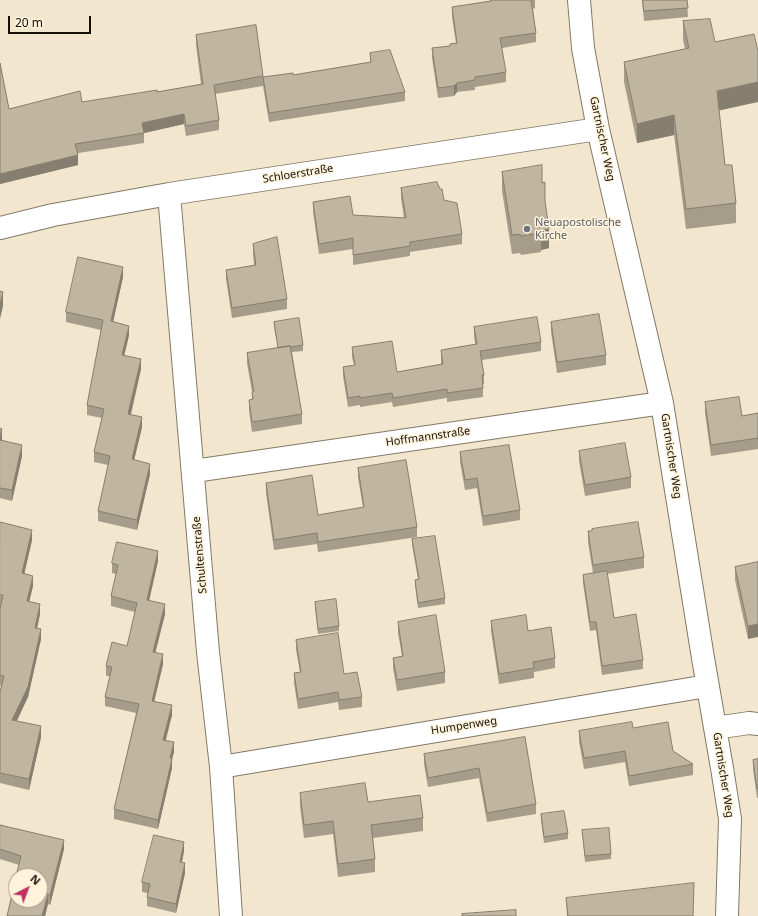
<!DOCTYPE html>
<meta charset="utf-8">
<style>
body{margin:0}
#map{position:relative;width:758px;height:916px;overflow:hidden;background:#f2e6cf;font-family:"Noto Sans",sans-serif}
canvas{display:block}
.north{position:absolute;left:8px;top:868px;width:40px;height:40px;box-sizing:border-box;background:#fff3dc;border:1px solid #a19887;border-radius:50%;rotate:42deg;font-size:11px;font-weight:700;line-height:16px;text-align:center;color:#141008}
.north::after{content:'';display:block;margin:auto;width:14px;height:18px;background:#bf3160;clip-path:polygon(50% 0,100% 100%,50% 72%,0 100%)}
.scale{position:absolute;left:8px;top:16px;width:83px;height:18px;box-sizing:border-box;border:2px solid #141008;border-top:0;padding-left:5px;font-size:12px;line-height:14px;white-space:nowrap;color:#141008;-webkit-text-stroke:3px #fff3dc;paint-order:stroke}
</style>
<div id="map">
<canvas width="758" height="916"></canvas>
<div class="north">N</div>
<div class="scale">20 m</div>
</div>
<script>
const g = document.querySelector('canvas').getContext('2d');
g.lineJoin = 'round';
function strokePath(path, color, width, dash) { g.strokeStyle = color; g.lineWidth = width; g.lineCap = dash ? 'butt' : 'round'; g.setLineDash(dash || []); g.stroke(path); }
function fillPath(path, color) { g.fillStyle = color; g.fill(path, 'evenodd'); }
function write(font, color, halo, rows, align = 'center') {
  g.font = font + ' "Noto Sans",sans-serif'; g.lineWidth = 3; g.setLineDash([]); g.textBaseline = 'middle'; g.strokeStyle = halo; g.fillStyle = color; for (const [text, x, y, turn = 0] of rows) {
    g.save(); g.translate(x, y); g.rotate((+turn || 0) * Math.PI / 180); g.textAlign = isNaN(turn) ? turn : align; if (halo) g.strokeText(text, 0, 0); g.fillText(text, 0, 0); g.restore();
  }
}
const street = new Path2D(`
 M579,0l4,48 15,81 64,274 41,255 19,110 8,51 -3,97
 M169,194l39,458 13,115 10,149
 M0,228l53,-13 116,-21 429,-65
 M194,471l468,-68
 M715,728l34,-5 9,1
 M221,767l486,-81`);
strokePath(street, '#847965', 24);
strokePath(street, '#fff', 22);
fillPath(new Path2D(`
 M490,0h45v8l-2,1 3,24v9l-34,6 4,24v10l-31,5v3l-18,2 -3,4 -16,2 -6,-40v-10l18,-2v-2l6,-1 -4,-26v-10l38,-6z
 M642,0h45l1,17 -44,4z
 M683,21l36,89 6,55 11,38v20l-50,6 -12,-94 -37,8 -13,-61v-20l61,-13 -2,-9z
 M256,25l7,52 30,-2 77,-13v-9l35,39v9l-136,21 -6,-36 -48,8 4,26v10l-33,6 -2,-12 -40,9v10l-66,10v12l-78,19v-121l9,46 73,-7 75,-10 44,-8 -5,-39v-10z
 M502,172l43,29 4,47 -8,2v2l-20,3 -1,-2 -8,1 -10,-63z
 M401,188l43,12 18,34v10l-52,8v4l-57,9v-16l-34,5 -6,-42v-10l40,13 51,3 -3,-20z
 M253,244l34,55v10l-55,9 -6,-39v-9l28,-5 -1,-11z
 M123,277l-10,45 16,13 -5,21 17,13 -10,46 11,12 -8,33 16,14 -13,56 -39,-9v-10l10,-46 -14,-3v-10l8,-34 -15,-3v-10l14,-75 -35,-8v-10z
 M274,322l29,23v6l-11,1 10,62v10l-50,8 -3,-21v-11l3,-1v-7l-5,-29v-10l31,-5 -4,-21z
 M551,322l55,33v10l-49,8 -6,-41z
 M474,327l67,15v9l-59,9 2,15v9h-1v13l-36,5v-4l-54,9 -1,-5 -32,5v-2l-12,2 -5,-31v-9l11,-2 -2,-8v-10l45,25 44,-8v-14l34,-6 -1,-8z
 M705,402l37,14 16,-3v36l-47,7 -6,-43z
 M0,428l2,12 20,16 -10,45 -12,-3z
 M579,451l52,26v11l-46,8 -6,-35z
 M460,452l60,58v10l-37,6 -6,-38 -12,2 -5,-28z
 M358,468l59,59v10l-99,15 -1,-8 -43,6 -8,-57v-10l52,32 45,-8 -5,-29z
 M0,522l32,18 -8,34 9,12 -4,15 11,13 -3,14 4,11 -13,58 -11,24 24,16 -12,53 -29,-7v-91l1,-6 -1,-1v-76l1,-4h-1z
 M588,531l56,26v11l-37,6 7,44 29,42v9l-41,6 -6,-45 -6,1 -7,-48v-8l10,-2 -5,-31z
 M412,539l33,59v6l-27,4 -3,-23v-5l3,-1 -6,-34z
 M158,561l-9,39 16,14 -10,39 8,11 -9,37 18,14 -6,25 8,12 -2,7v9l-14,61 -44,-10v-10l22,-96 -31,-7v-9l5,-21h-4v-10l21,-20 8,-34 -24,-6v-10l5,-22 -4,-1v-10z
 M758,562l-10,77 -13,-59v-13z
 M315,602l24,24v5l-21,3 -3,-26z
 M491,621l37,10 27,27v10l-21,4v6l-35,6 -8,-53z
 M398,622l47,50v11l-48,8 -4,-23v-10l9,-2 -4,-23z
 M296,640l48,34 18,23v10l-23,3 -1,-8 -40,7 -4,-26v-10l6,-1 -4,-22z
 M633,728l40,23 20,13v11l-64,11 -4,-24 -41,7 -5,-27v-11z
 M525,737l11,67v10l-49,8 -8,-44 -51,9 -4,-23v-10z
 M758,759v39h-1l-4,-29v-9z
 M300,793l68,9 55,16v13l-50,7 2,21v13l-37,5 -5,-43 -29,4 -4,-32z
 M541,814l27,19v6l-24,4 -3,-23z
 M0,825l64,24 -14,56 -2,-1 -3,12h-38l12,-51 -19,-6z
 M582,830l29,24v5l-26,3z
 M184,851l-2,11 3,11 -9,40 -29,-7v-9l1,-4 -6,-1v-10z
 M566,898l127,18h-126z`), '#a59c89');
fillPath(new Path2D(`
 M758,82v20l-41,9v-20z
 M457,83v9l-3,4v-10z
 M184,114v10l-40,9 -2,-10z
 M674,115v20l-37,8v-19z
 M78,155v10l-78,19v-10z
 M549,229v19l-8,2v-19z
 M123,267v10l-12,54v-10z
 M3,292v14l-3,13v-14z
 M129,326v9l-7,30v-10z
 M141,359v10l-13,55v-10z
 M142,417v10l-10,42v-10z
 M2,429v11l-2,8v-11z
 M22,445v11l-10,45v-11z
 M150,464v10l-13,56v-10z
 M32,530v10l-10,44v-11z
 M158,551v10l-11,49v-10z
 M33,576v10l-6,25v-10z
 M40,604v10l-5,24v-10z
 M165,604v10l-12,48v-10z
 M758,624v13l-10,2v-13z
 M41,629v10l-13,58 -16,33v-10z
 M163,654v10l-11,47v-10z
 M172,705v10l-9,34v-9z
 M41,726v11l-12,53v-11z
 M174,742v10l-2,7v9l-14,61v-9l12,-62z
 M64,840v9l-14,56v-10z
 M184,842v9l-4,20v-9z
 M185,863v10l-9,40v-9z
 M48,894v10l-3,12h-3z`), '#867f6f');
const building = new Path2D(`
 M491,0h40l5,33 -36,5 6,34 -31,5v3l-18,3 -3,3 -16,2 -6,-40 18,-2v-2l7,-1 -5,-36 39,-6z
 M643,0h44l1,8 -44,3z
 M710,19l5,23 39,-8 4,17v31l-41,9 8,74h7l4,38 -50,6 -12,-94 -37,9 -13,-62 65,-14 -6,-27z
 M256,25l7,51 -49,9 5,35 -33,6 -2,-12 -42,9 2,10 -69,11 3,11 -78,19v-111l9,46 71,-18 2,11 75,-12v2l46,-8 -7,-49z
 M390,50l15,42 -136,21 -6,-36 30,-4v2l78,-13 -1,-9z
 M542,165v18l3,-1v19l4,28 -8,2v2l-20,3 -1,-2 -8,1 -10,-63z
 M437,182l3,7h2l2,11 13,3 5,31 -52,8v4l-57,9v-17l-34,6 -6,-42 37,-6 3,19 53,3 -5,-30z
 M277,237l10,62 -55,9 -6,-38 30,-5 -3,-21z
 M78,257l45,10 -12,54 18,5 -7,29 19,4 -13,55 14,3 -10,42 18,5 -13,56 -39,-9 12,-55 -16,-4 10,-43 -17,-4 16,-85 -37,-8z
 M0,291l3,1 -3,13z
 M599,314l7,41 -49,7 -6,-40z
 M537,317l4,25 -61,9 4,24h-2l1,13 -36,5v-4l-54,9 -1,-5 -32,5v-2l-12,2 -5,-31 12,-2 -3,-18 40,-6 5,31 46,-8 -2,-14 36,-6 -3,-17z
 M299,318l4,27 -12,2 -1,-1 -12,2 -4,-26z
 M290,346l12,68 -50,8 -3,-22 4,-1 -1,-7 2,-1 -7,-38z
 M739,397l3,19 16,-3v25l-47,7 -6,-43z
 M0,428l2,1 -2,8z
 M0,440l22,5 -10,45 -12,-2z
 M625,443l6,34 -46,8 -6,-34z
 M509,445l11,65 -37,6 -6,-38 -12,2 -5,-28z
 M406,460l11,67 -99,15 -1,-9 -43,7 -8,-57 46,-8 6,40 46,-8 -6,-39z
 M0,522l32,8 -10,43 11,3 -6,25 13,3 -5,24 6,1 -13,58 -16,33 29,6 -12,53 -29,-6v-81l4,-16 -4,-1v-66l3,-14h-3z
 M638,522l6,35 -51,8 -5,-34h4v-2z
 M435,536l10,62 -27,5 -3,-23 4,-1 -7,-40z
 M117,542l41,9 -11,49 18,4 -12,48 10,2 -11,47 20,4 -9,35 11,2 -4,16 2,1 -14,61 -44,-11 25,-105 -34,-7 7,-30 -6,-1 6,-24 15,4 10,-43 -26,-7 7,-31 -6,-2z
 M758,562v62l-10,2 -13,-59z
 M607,571l7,47 22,-4 7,46 -41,6 -6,-44h-6l-7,-47z
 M336,599l3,27 -21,3 -3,-27z
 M436,615l9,57 -48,8 -4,-22 10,-2 -5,-34z
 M526,615l2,16 23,-4 4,31 -22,4 1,6 -35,6 -8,-53z
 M338,633l6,41 13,-2 5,25 -23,3 -1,-8 -40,7 -4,-26 7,-1 -5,-32z
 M632,722l1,6 35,-6 5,29 20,13 -64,12 -4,-25 -41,7 -5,-27z
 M525,737l11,67 -49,9 -8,-45 -51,10 -4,-24z
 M758,759v29l-1,1 -4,-29z
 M365,783l3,19 52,-7 3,23 -52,7 4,34 -37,5 -5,-43 -29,4 -4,-32z
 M564,811l4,22 -24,4 -3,-23z
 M0,825l64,15 -14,55 -2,-1 -6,22h-35l9,-39v23h24v-24h-24l5,-20 -21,-7z
 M609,828l2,26 -26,2 -3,-26z
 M154,835l30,7 -4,20 5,1 -9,41 -29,-7 3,-13 -8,-2z
 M694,883l-1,33h-125l-2,-18z
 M516,910v6h-54v-2z`);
fillPath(building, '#c0b59f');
strokePath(building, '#867f6f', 1);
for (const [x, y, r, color] of [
 [527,229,4,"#6b7280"]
]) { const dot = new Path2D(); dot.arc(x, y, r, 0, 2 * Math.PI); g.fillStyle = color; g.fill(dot); strokePath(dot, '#fff3dc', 1.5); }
write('11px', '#141008', '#fff3dc', [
 ["Gartnischer Weg",602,139,78],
 ["Schloerstraße",298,174,-9],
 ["Hoffmannstraße",428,437,-8],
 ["Gartnischer Weg",671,456,81],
 ["Schultenstraße",200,555,-95],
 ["Humpenweg",464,726,-9],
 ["Gartnischer Weg",723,775,81]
]);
write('11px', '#5b616d', '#fff3dc', [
 ["Neuapostolische",535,223],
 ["Kirche",535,236]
], 'left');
</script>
